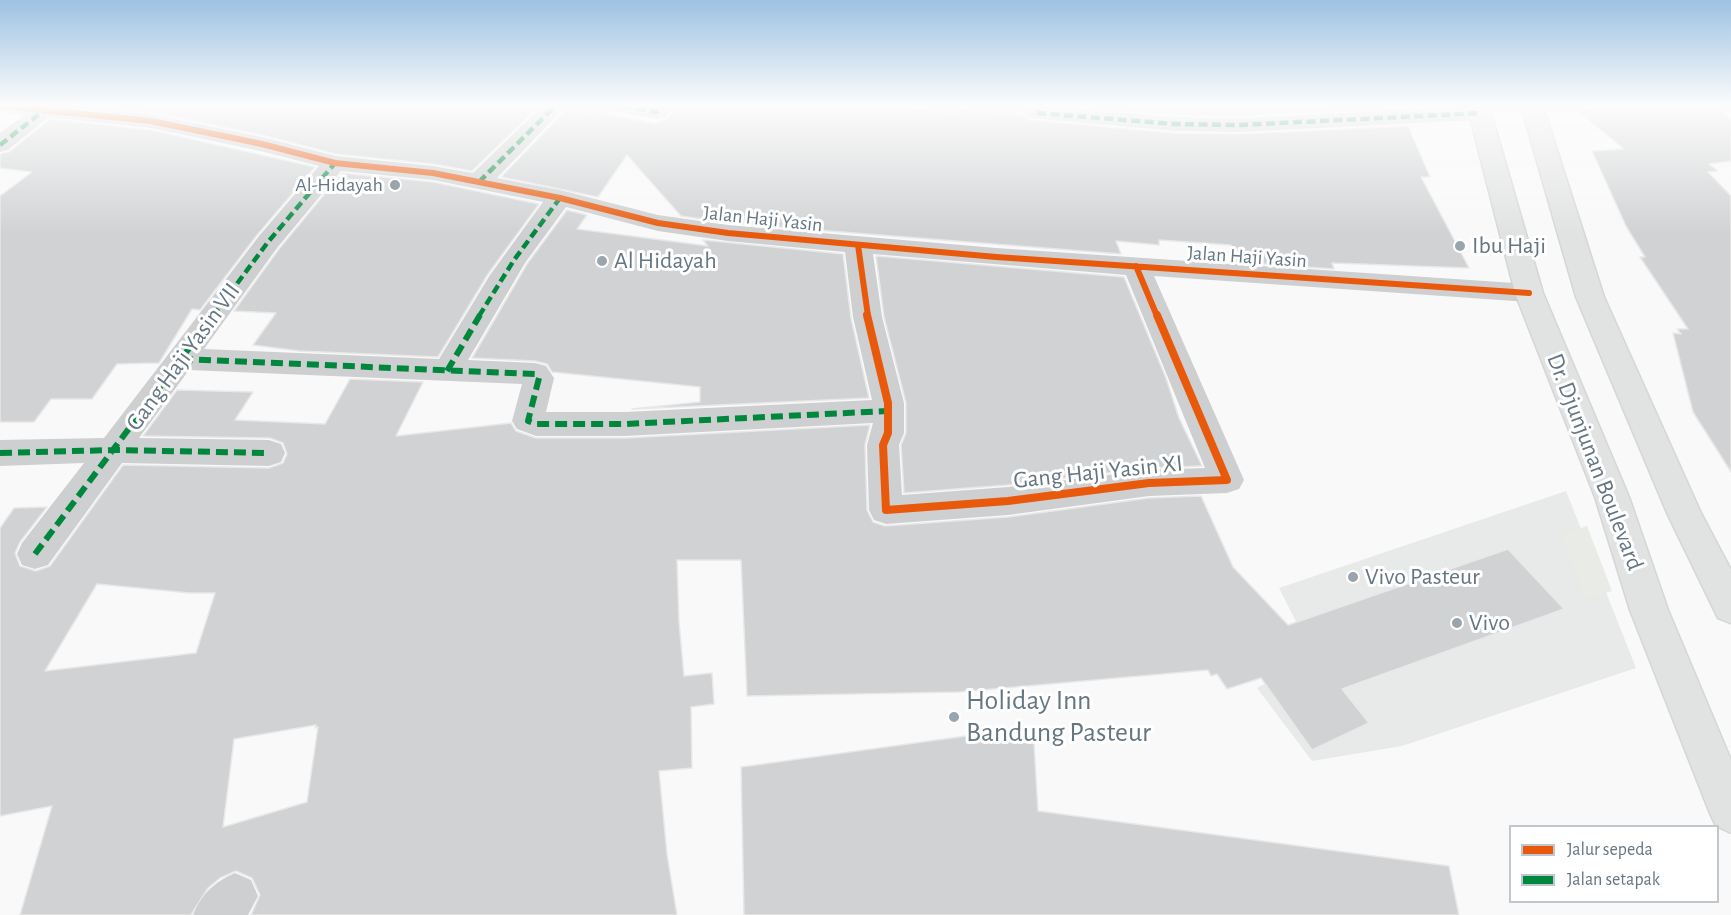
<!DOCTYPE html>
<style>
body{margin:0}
#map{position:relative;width:1731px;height:915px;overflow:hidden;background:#f9f9f9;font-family:"Alegreya Sans",sans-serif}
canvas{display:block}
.legend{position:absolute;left:1509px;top:825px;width:210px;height:78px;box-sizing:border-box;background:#fff;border:2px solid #c1c8cd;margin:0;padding:8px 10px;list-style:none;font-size:18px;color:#657683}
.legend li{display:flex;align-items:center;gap:12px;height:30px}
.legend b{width:30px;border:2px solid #c1c8cd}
</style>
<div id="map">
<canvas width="1731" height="915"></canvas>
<ul class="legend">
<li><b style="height:8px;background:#e8590c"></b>Jalur sepeda</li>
<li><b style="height:8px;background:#00873e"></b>Jalan setapak</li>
</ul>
</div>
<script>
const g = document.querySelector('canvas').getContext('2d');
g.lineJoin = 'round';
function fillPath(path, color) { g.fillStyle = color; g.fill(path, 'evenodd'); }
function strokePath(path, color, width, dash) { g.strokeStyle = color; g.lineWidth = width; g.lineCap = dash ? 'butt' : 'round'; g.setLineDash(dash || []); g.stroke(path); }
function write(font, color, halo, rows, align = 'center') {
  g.font = font + ' "Alegreya Sans",sans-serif'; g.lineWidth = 6; g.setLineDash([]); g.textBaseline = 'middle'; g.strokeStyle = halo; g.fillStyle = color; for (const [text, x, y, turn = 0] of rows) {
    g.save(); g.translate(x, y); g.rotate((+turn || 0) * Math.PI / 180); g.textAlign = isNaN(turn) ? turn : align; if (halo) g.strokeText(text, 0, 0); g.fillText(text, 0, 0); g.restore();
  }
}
fillPath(new Path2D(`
 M1566,491l70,177 -234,78 -90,15 -55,-73 57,-31 -35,-69z`), '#e8e9e9');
fillPath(new Path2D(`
 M1587,526l25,65 -27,8 -24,-64z`), '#e8ebe6');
const building = new Path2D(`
 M96,106h443l-67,65 -39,-7 -97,-10 -74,-19 -111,-23z
 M679,106h202l75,7v-4l68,6 5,5 146,13 64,1 169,-8 22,51h-9l48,91 -137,-5 2,6 -101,-7 -2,-17 -72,-5v5l-43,-4 5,13 -393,-31 -47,-7 -54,-61 -29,42 -97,-20 65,-67 23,3 -3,-3 70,14 11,-6z
 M1068,106h298l3,3 -130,7 -64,-1z
 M1622,106h95l14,13v42l-22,3 9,7 -10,1 23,24v276l-38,-60 -20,-79 8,1 -4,-5h11l-48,-72h5l-19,-31 -34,-75 32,-2 -46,-38z
 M50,119l101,11 164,37 -58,68 -57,75 -8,-1 -33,54 -42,1 -25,35h-41l-17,23h-34v-226l32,-24 -32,-4v-14l9,-2z
 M342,173l91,9 106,22 -51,70 -50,83 -139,-6 -46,-6 23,-32 -42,-2 45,-62z
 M567,210l20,5 -10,14 131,17 -5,-6 140,14 8,64 18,80 -237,11 68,-7v-15l-148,-15 -5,-8 -12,-3 -63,-3 55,-94z
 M876,256l248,21 42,101 13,40 23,48 -53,2 -141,17 -104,8 -3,-48 5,-12v-30l-22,-86z
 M350,379l73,3 -27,54 115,-13 5,8 20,7h89l245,-13 -5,20 2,65 6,12 12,4 123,-9 141,-19 52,-2 32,71 55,58 220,-76 56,60 -222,80 27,34 -57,27 -51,-72 -34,11 -10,-15 -6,2 -3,-6 -249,22 -212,4 -6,-136h-64l2,62 5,54 28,-3 2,31 -23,3 1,61 -33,3 8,83 10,61h-426l9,-20 -8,-17 -16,-7 -16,7 -12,10 -17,27h-171l32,-109 -52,10v-288l14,-20 33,-1 -27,35 -5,11 5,13 16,5 14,-5 73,-101 146,3 14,-5 4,-9 -4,-11 -13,-5 -127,-2 34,-46 76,2 -18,28 90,4zM97,584l93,9h25l-19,60 -151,18zM316,725l-1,3 3,-1 -11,75 -84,25 11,-88z
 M966,736l68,7 4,68 411,55 10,49h-715l-3,-148z`);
fillPath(building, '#d0d2d3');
strokePath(building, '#e8e8e8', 1.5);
const highway = new Path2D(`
 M1467,106h22l54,187 86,204 39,113 63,150v73l-15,-7 -7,-15 -79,-201 -35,-113 -80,-204z
 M1521,106h22l61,191 97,216 30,57v53l-13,-5 -51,-105 -91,-216z`);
strokePath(highway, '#d5d6d6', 3);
fillPath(new Path2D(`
 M0,106h73l78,8 111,23 74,19 97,10 40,7 69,-67h24l-69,72 63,12 98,25 70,10 268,23 533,36 10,2 4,7 -4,7 -10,2 -375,-26 90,204 -5,9 -12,4 -78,3 -141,19 -122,9 -12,-4 -5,-10 -2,-65 6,-22 -248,13h-89l-19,-7 -5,-8 10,-37 -333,-14 -50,68 130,2 12,4 4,9 -4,9 -12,4 -147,-3 -74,102 -13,4 -13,-4 -5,-11 5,-11 62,-80 -84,3v-26l104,-2 155,-202 60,-70 -59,-15 -109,-23 -102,-11 -41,33 -8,2v-19l24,-18 -24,-3zM341,171l92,9 110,22 -53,73 -51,84 -235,-10 73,-101zM566,207l92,24 70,10 117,11 8,65 19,83 -247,12h-79l8,-34 -8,-12 -11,-3 -67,-3 57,-97zM873,254l253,21 79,193 -56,2 -141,17 -106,8 -3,-50 5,-12v-30l-22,-86z
 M612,106h61l-8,11 -8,2 -42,-8z
 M1038,106l137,11 64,1 240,-12 9,2 4,5 -4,5 -8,2 -241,12 -64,-1 -146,-13 -4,-5 4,-5z
 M235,873l16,7 7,16 -10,19h-55c9,-21 21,-33 42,-42z`), '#cecfd0');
fillPath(highway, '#e1e2e2');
strokePath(new Path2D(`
 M623,106l34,6 5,-6
 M1037,113l138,11 64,1 241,-12
 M0,145l43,-34
 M479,182l76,-76
 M213,316l55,-74 67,-79
 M479,316l35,-56 46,-62`), '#00873e', 4.5, [9, 4.5]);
strokePath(new Path2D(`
 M181,359l354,15 4,4 -11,43 8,3h89l262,-13
 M447,371l33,-56
 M0,453l115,-3 154,3
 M35,554l179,-239`), '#00873e', 6, [12, 6]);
strokePath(new Path2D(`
 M4,106l147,15 111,23 73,19 98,10 127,25 98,25 70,10 268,24 533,36
 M858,245l10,71
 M1136,266l21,50`), '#e8590c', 6);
strokePath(new Path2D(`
 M867,315l21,88v30l-5,12 3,65 122,-9 141,-18 78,-3 -70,-165`), '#e8590c', 8);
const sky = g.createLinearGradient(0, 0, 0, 234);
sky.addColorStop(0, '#9dc2e2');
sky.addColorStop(0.45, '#fcfcfc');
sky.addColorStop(1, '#fcfcfc00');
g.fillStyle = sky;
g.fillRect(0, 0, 1731, 234);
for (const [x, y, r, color] of [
 [395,185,6,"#99a4ac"],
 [1460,246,6,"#99a4ac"],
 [602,261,6,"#99a4ac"],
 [1353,577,6,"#99a4ac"],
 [1457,623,6,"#99a4ac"],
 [954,717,6,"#99a4ac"]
]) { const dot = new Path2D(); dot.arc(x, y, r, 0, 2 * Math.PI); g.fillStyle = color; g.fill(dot); strokePath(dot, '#fff', 2); }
write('20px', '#657683', '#fff', [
 ["Al-Hidayah",383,185]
], 'right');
write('20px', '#657683', '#fff', [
 ["Jalan Haji Yasin",763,219,6],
 ["Jalan Haji Yasin",1247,257,4]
]);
write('24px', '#657683', '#fff', [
 ["Ibu Haji",1472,246],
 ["Al Hidayah",614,261],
 ["Vivo Pasteur",1365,577],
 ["Vivo",1469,623]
], 'left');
write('24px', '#657683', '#fff', [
 ["Gang Haji Yasin VII",183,357,-54],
 ["Dr. Djunjunan Boulevard",1595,462,69],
 ["Gang Haji Yasin XI",1098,472,-6]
]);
write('28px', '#657683', '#fff', [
 ["Holiday Inn",966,701],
 ["Bandung Pasteur",966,733]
], 'left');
</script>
